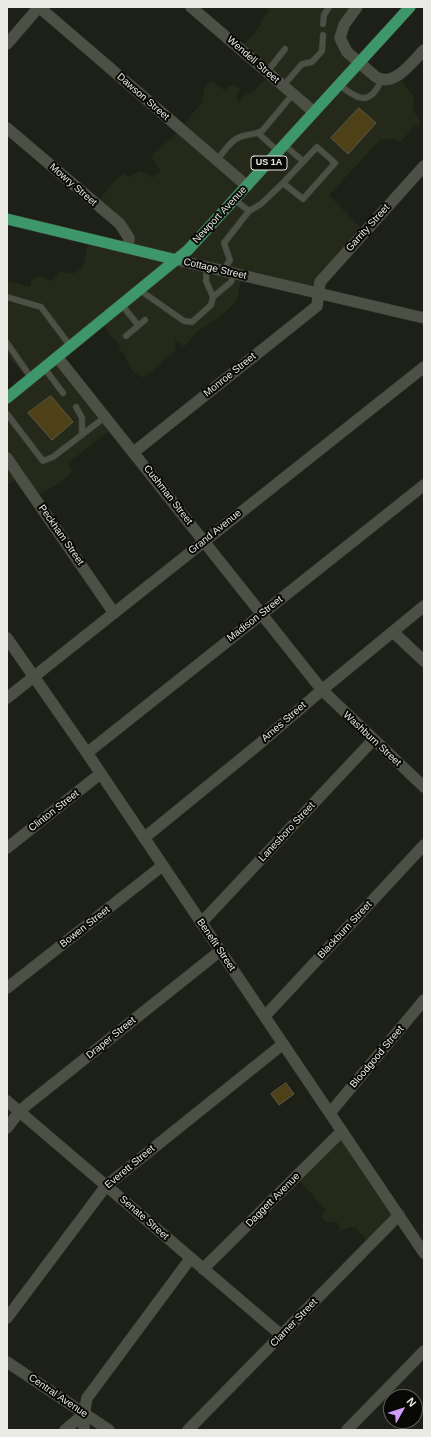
<!DOCTYPE html>
<style>
body{margin:0}
#map{position:relative;width:431px;height:1437px;overflow:hidden;background:#1d2016;font-family:Helvetica,sans-serif}
canvas{display:block}
.frame{position:absolute;inset:0;border:8px solid #e8eae3;pointer-events:none}
.north{position:absolute;left:383px;top:1389px;width:40px;height:40px;box-sizing:border-box;background:#080906;border:1px solid #62635e;border-radius:50%;rotate:51deg;font-size:11px;font-weight:700;line-height:16px;text-align:center;color:#e8eae3}
.north::after{content:'';display:block;margin:auto;width:14px;height:18px;background:#d49cfb;clip-path:polygon(50% 0,100% 100%,50% 72%,0 100%)}
</style>
<div id="map">
<canvas width="431" height="1437"></canvas>
<div class="frame"></div>
<div class="north">N</div>
</div>
<script>
const g = document.querySelector('canvas').getContext('2d');
g.lineJoin = 'round';
function fillPath(path, color) { g.fillStyle = color; g.fill(path, 'evenodd'); }
function strokePath(path, color, width, dash) { g.strokeStyle = color; g.lineWidth = width; g.lineCap = dash ? 'butt' : 'round'; g.setLineDash(dash || []); g.stroke(path); }
function write(font, color, halo, rows, align = 'center') {
  g.font = font + ' Helvetica,sans-serif'; g.lineWidth = 4; g.setLineDash([]); g.textBaseline = 'middle'; g.strokeStyle = halo; g.fillStyle = color; for (const [text, x, y, turn = 0] of rows) {
    g.save(); g.translate(x, y); g.rotate((+turn || 0) * Math.PI / 180); g.textAlign = isNaN(turn) ? turn : align; if (halo) g.strokeText(text, 0, 0); g.fillText(text, 0, 0); g.restore();
  }
}
fillPath(new Path2D(`
 M266,7h93l-14,18v22l39,33 13,-5 17,21 -1,14 8,13 -7,4 -14,15 -9,-3 -11,1 -51,55 34,35 -50,62 -72,-13 -4,20 -7,9 -35,26 -11,13 -9,-7 1,10 -32,28 -10,-5 -6,-8 -3,-10 -6,-6v-5l-10,-10 -6,-11 -45,36 53,71 -43,33 4,8 -10,11 -29,16 -15,-20 -11,7v-86l21,-19 -21,-25v-74l23,6 1,-7 9,-5 11,6 8,-9 16,1 8,-6 5,-24 37,8 3,-13 -33,-33 21,-26 8,-5 5,3 11,-6 6,2 6,5 9,-7 -9,-13 1,-4 23,-20 26,-32 3,-16 7,-5 12,9 8,-5 6,2 2,3 -4,9 4,2 1,-4 11,-5 16,-15 -28,-28 21,-24 1,-6 7,-8z
 M340,1133l57,81 -27,31 -14,-17 -7,-1 -8,4 -4,-9h-12l-3,-6 4,-6 -30,-33z`), '#242919');
const building = new Path2D(`
 M359,108l17,15 -28,31 -17,-16z
 M51,396l22,26 -21,18 -24,-27z
 M286,1083l8,11 -15,11 -8,-11z`);
fillPath(building, '#4e4017');
strokePath(building, '#5d584c', 1);
const service = new Path2D(`
 M323,24l1,-9 5,-8
 M267,72l18,-23
 M339,85c19,14 30,22 42,-4
 M283,86l19,-22 10,-2 10,-11 1,-16
 M258,133l21,19
 M284,145l19,16
 M217,160c6,-7 12,-17 19,-21 9,-6 19,-3 27,-9l30,-36
 M235,200l14,11
 M223,271l7,-11 -6,-17 25,-32 12,-7 22,-21 20,16 32,-36 -18,-16 -34,36
 M141,291l43,30 8,1 19,-17 2,-8 -7,-16 1,-14
 M7,297l34,10 30,40
 M213,297l18,-15 3,-8
 M122,305l16,20
 M126,336l19,-16
 M7,343l25,36
 M45,369l18,24
 M76,407l6,11v17
 M7,414l36,47 10,-4 52,-40`);
const minor = new Path2D(`
 M39,7l208,179
 M191,7l123,105
 M357,7l-13,18 -4,13 7,14 29,25c18,11 36,-15 48,-27
 M7,44l32,-37
 M7,128l113,96 9,14 -1,10
 M58,358l264,332 102,97
 M134,452l183,-146 3,-24 104,-116
 M7,458l107,155
 M393,632l31,29
 M7,698l417,-331
 M87,753l337,-268
 M144,838l114,-93 64,-55 102,-84
 M7,848l93,-74
 M201,923l172,-183
 M7,988l155,-122
 M265,1016l159,-171
 M7,1101l274,234
 M330,1113l94,-113
 M7,1128l12,-16 9,-8 192,-153
 M203,1269l139,-138
 M7,1318l99,-132 177,-142
 M84,1414l3,-16 103,-139
 M188,1430l211,-215
 M347,1430l77,-79`);
const tertiary = new Path2D(`
 M7,638l80,115 337,500
 M65,1430l19,-16
 M84,1430v-16`);
const secondary = new Path2D(`
 M177,260l247,58
 M7,1362l102,68`);
const primary = new Path2D(`
 M7,219l170,41
 M7,398l181,-148 222,-243`);
strokePath(service, '#383b34', 7);
strokePath(minor, '#383b34', 12);
strokePath(tertiary, '#383b34', 12);
strokePath(secondary, '#383b34', 12);
strokePath(primary, '#383b34', 12);
strokePath(service, '#4d5145', 5.5);
strokePath(minor, '#4d5145', 11);
strokePath(tertiary, '#4d5145', 11);
strokePath(secondary, '#4d5145', 11);
strokePath(primary, '#3d976a', 11);
for (const [x, y, w] of [
 [269,163,36]
]) { const box = new Path2D(); box.roundRect(x - w / 2, y - 7, w, 14, 3); g.fillStyle = '#080906'; g.fill(box); strokePath(box, '#e8eae3', 1); }
write('bold 9px', '#e8eae3', null, [
 ["US 1A",269,163]
]);
write('10px', '#e8eae3', '#080906', [
 ["Wendell Street",253,60,41],
 ["Dawson Street",143,97,41],
 ["Mowry Street",73,185,41],
 ["Newport Avenue",220,215,-47],
 ["Garrity Street",368,228,-48],
 ["Cottage Street",215,269,13],
 ["Monroe Street",230,375,-39],
 ["Cushman Street",168,495,52],
 ["Grand Avenue",215,532,-39],
 ["Peckham Street",61,535,55],
 ["Madison Street",255,619,-38],
 ["Ames Street",284,722,-41],
 ["Washburn Street",372,739,43],
 ["Clinton Street",54,811,-38],
 ["Lanesboro Street",287,832,-47],
 ["Bowen Street",85,927,-38],
 ["Blackburn Street",345,930,-47],
 ["Benefit Street",216,945,56],
 ["Draper Street",111,1038,-39],
 ["Bloodgood Street",377,1057,-50],
 ["Everett Street",130,1167,-40],
 ["Daggett Avenue",273,1200,-45],
 ["Senate Street",144,1218,41],
 ["Clarner Street",294,1323,-46],
 ["Central Avenue",58,1396,34]
]);
</script>
